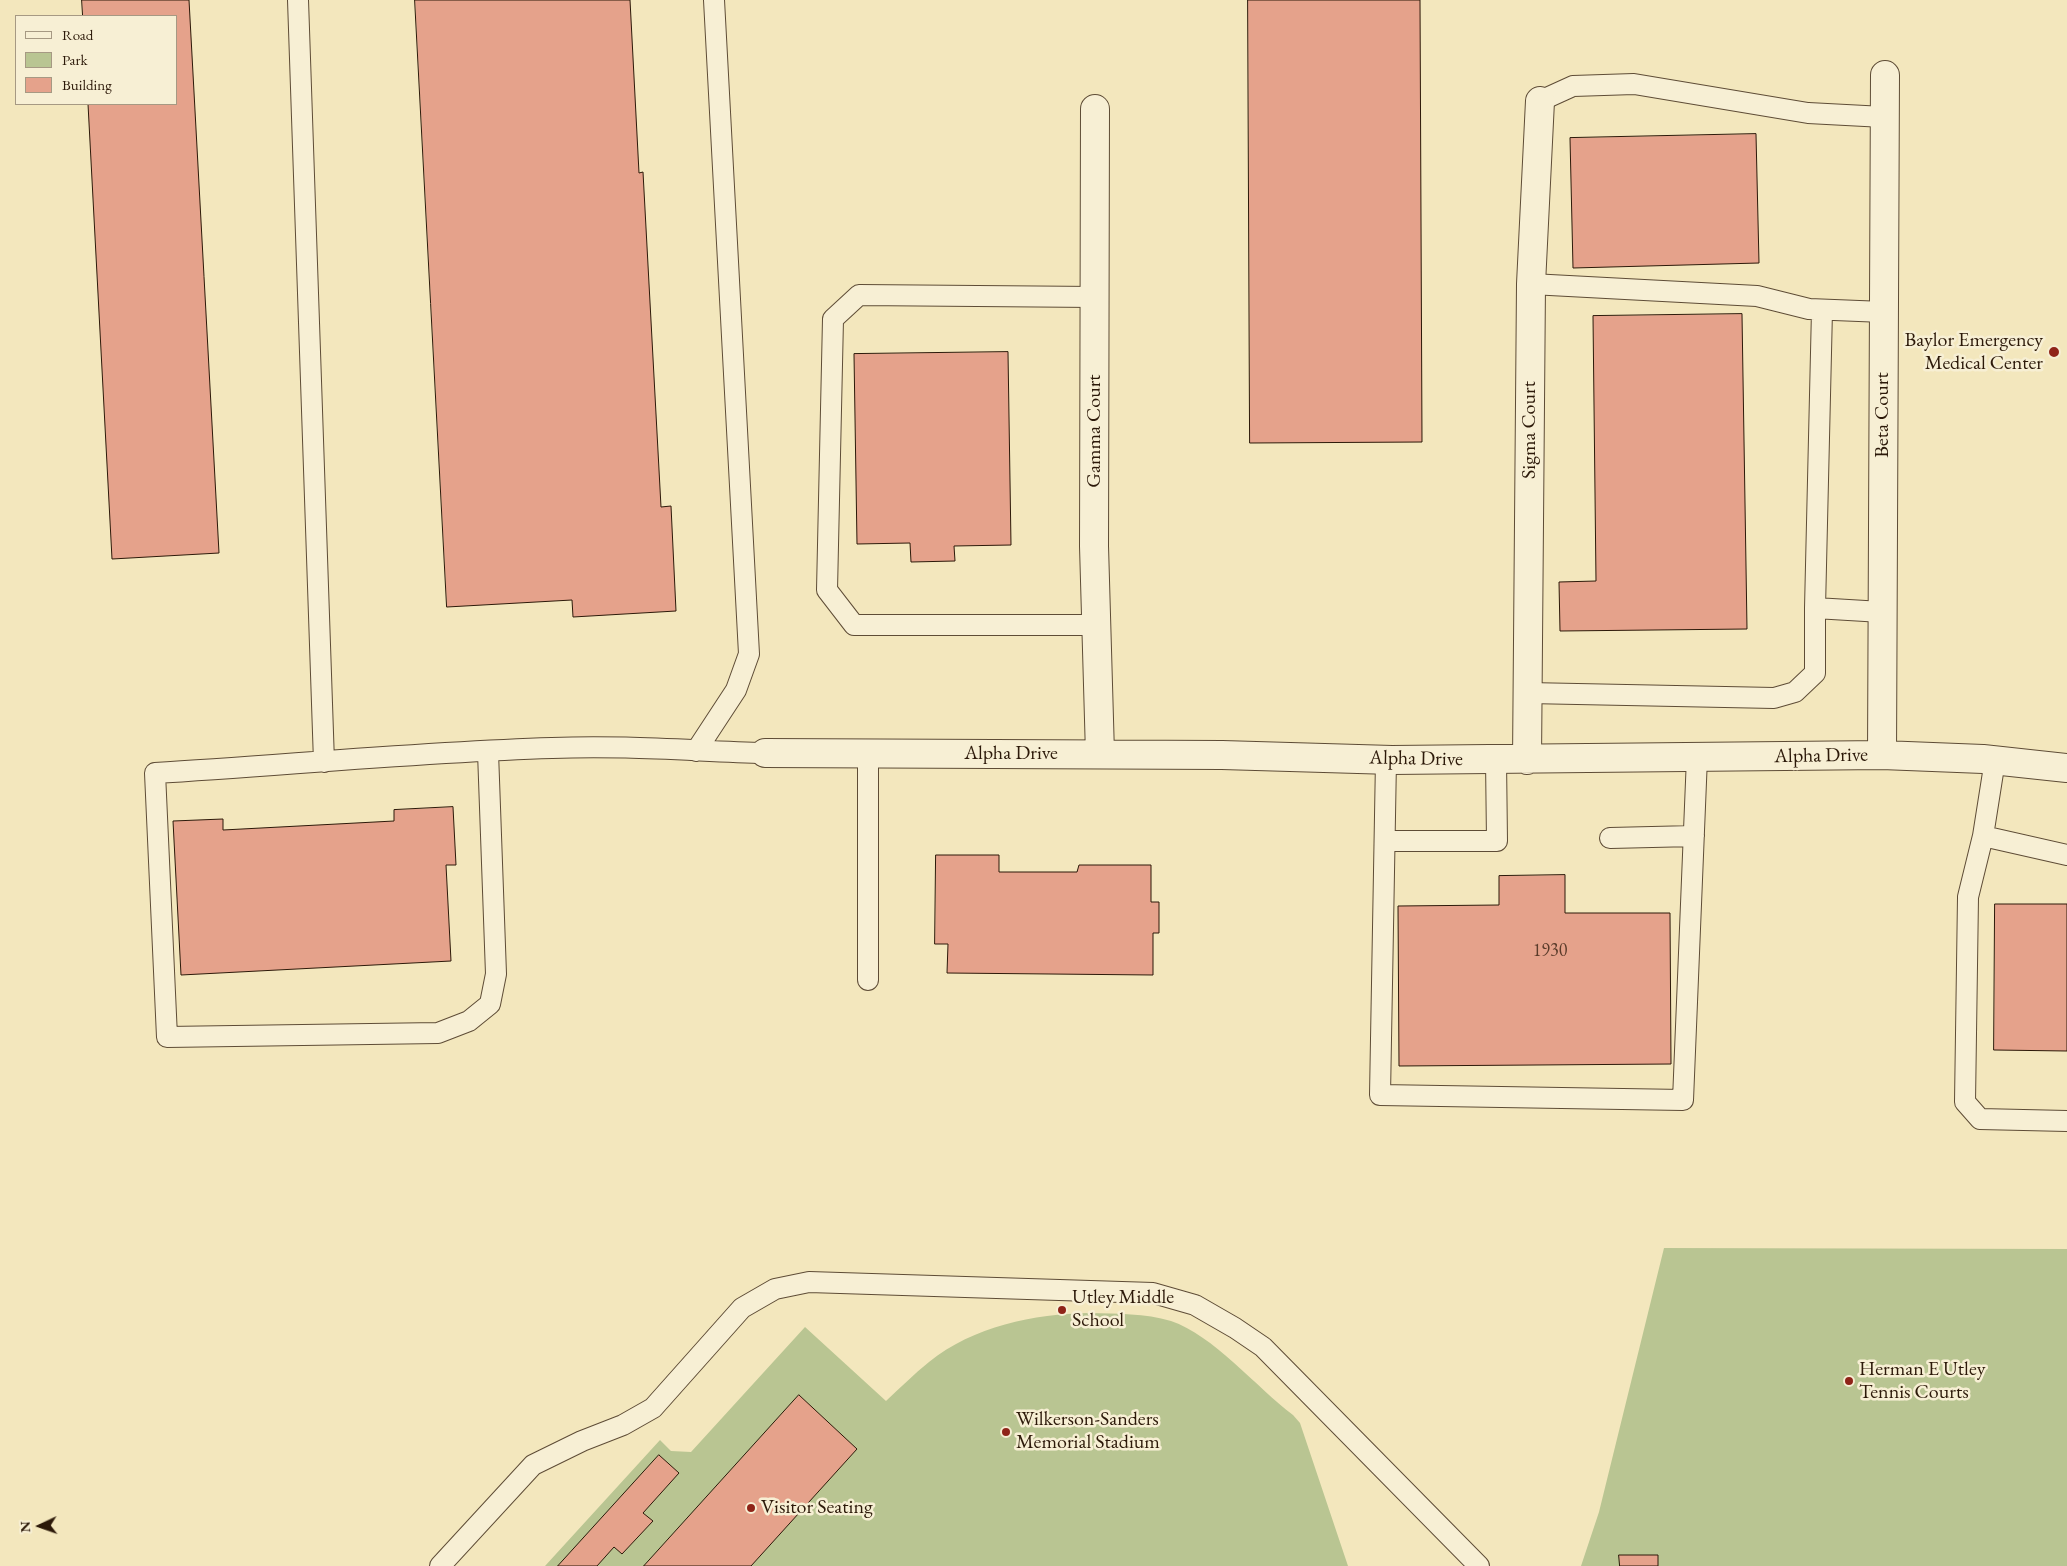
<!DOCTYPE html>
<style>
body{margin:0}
#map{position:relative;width:2067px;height:1566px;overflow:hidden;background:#f3e7bd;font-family:"EB Garamond",serif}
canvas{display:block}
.legend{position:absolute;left:15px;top:15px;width:162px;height:90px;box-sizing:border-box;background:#f7efd4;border:1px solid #a69983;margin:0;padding:6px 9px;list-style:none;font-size:15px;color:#2c1909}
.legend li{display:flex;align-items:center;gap:10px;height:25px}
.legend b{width:25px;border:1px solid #a69983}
.north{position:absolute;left:15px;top:1501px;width:50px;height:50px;-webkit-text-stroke:4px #f7efd4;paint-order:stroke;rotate:267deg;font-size:14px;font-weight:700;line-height:20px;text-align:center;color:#2c1909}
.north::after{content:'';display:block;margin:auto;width:18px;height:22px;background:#2c1909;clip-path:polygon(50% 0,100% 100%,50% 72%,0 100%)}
</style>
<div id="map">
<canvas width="2067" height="1566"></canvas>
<ul class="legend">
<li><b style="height:6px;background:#f7efd4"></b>Road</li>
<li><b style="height:14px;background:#b9c592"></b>Park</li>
<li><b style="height:14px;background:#e5a28b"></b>Building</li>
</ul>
<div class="north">N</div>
</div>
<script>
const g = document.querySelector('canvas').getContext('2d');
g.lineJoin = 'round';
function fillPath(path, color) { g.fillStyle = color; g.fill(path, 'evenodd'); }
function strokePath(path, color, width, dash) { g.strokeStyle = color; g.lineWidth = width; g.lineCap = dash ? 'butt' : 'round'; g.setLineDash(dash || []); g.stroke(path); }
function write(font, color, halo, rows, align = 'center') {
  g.font = font + ' "EB Garamond",serif'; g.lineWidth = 5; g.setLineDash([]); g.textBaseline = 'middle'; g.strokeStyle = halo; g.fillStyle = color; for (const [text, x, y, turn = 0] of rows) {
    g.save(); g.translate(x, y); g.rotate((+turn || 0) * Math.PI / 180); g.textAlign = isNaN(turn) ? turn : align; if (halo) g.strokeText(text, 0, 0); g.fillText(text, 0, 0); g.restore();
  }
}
fillPath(new Path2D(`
 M1664,1248l403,1v317h-486l18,-54z
 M1090,1313c27,1 55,0 81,8 42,14 85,66 122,94l7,8 48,143h-803l115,-126 11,11 20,1 114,-125 81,74c14,-13 28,-27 43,-39 45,-36 104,-48 161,-49z`), '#b9c592');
const building = new Path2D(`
 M82,0h107l30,553 -107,6 -24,-455h88v-88h-93z
 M415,0h215l9,173 4,-1 18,335 10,-1 5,105 -103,6 -1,-17 -125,7z
 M1248,0h172l2,442 -172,1z
 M1756,134l3,129 -186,5 -3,-130z
 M1742,314l5,315 -187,2 -1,-49 37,-1 -3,-265z
 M1008,352l3,193 -57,1 1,15 -44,1 -1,-19 -53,1 -3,-190z
 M453,807l3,58h-10l5,96 -270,14 -8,-154 50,-2v11l171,-9v-11z
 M936,855h63v17h78l2,-7h72v37h8v31h-6v42l-206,-2 1,-29h-13z
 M1565,875v38h105l1,151 -272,2 -1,-160 101,-1v-29z
 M1995,904h72v147l-73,-1z
 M799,1395l58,54 -106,117h-107z
 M659,1455l20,18 -36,40 10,8 -31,33 -8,-7 -17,19h-39z
 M1619,1555h39v11h-38z`);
fillPath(building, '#e5a28b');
strokePath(building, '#2c1909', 1);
const service = new Path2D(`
 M298,0l26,762
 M1540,101l33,-15 61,-2 174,29 76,4
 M1531,284l226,12 52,13 75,3
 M1095,297l-236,-2 -26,24 -6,271 27,35h243
 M1815,608l7,-298
 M1528,693l246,5 21,-6 20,-19v-65l67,4
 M696,751l40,-61 13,-36 -35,-654
 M488,752l8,222 -6,30 -21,17 -31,12 -271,4 -12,-264c132,-8 265,-21 397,-25 71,-3 142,3 213,5
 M1386,760l-6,335 303,5 14,-343
 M1995,760l-12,76 84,19
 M1983,836l-15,61 -3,205 15,17 87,2
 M1610,838l84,-2
 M1385,841h112l-1,-81
 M868,980v-225
 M440,1566l93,-101 49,-24 41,-16 30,-17 89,-100 33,-19 34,-7 344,11 42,12 40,23 28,19 216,219`);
const minor = new Path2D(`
 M1095,109l-1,437 6,208
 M765,753l457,2 170,5 490,-5 101,4 84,9
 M1882,755l3,-680
 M1527,760l4,-476 9,-183`);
strokePath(service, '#5e4c36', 22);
strokePath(minor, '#5e4c36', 30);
strokePath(service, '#f7efd4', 20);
strokePath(minor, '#f7efd4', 28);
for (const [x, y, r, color] of [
 [2054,352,6,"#8f2418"],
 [1062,1310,5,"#8f2418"],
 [1849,1381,5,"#8f2418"],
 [1006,1432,5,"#8f2418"],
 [751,1508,5,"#8f2418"]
]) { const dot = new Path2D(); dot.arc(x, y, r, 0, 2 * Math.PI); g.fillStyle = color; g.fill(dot); strokePath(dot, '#f7efd4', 2); }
write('18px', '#5a3b2a', null, [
 ["1930",1550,951]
]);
write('20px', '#2c1909', '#f7efd4', [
 ["Baylor Emergency",2043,341,"right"],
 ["Medical Center",2043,364,"right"],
 ["Utley Middle",1072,1298],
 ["School",1072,1321],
 ["Herman E Utley",1859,1370],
 ["Tennis Courts",1859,1393],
 ["Wilkerson-Sanders",1016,1420],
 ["Memorial Stadium",1016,1443],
 ["Visitor Seating",761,1508]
], 'left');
write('20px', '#2c1909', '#f7efd4', [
 ["Beta Court",1883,415,-90],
 ["Sigma Court",1530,430,-90],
 ["Gamma Court",1095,431,-90],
 ["Alpha Drive",1011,754],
 ["Alpha Drive",1821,756,-1],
 ["Alpha Drive",1416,759,1]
]);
</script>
